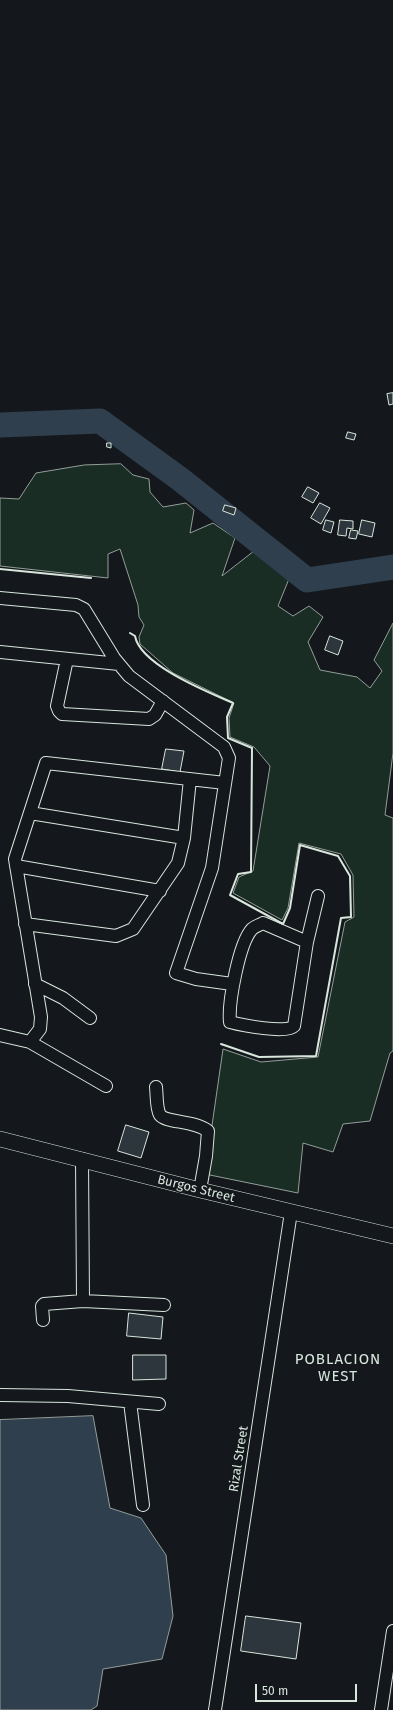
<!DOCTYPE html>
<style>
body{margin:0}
#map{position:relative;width:393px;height:1710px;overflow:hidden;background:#14181c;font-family:"Fira Sans",sans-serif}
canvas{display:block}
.scale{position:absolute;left:255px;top:1684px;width:102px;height:18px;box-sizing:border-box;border:2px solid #d8e6dc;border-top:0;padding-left:5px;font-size:12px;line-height:14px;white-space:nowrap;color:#d8e6dc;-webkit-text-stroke:3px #14181c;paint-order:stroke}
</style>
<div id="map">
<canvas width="393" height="1710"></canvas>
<div class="scale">50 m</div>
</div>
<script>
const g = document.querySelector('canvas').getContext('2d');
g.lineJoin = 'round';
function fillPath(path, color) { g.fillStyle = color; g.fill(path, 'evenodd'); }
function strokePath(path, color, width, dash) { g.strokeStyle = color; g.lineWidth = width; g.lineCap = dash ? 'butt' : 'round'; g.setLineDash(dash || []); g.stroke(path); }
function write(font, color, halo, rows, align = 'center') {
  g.font = font + ' "Fira Sans",sans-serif'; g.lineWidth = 3; g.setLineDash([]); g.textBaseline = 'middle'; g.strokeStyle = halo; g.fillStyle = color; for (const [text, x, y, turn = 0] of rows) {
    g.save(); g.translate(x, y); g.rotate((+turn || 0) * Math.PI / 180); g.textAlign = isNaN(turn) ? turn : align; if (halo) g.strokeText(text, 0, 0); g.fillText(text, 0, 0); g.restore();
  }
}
const green = new Path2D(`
 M121,464l12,11 16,4 1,13 13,15 23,-4 8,7 -4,23 23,-10 22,15 -13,38 46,-36 27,24 -17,42 15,10 16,-10 14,11 -15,25 12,28 37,7 13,11 12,-17 -8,-11 19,-37v130l-8,62 8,3v233l-3,2 -20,68 -27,3 -10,28 -30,-9 -5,50 -93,-19 18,-125 38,13 57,-5 27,-135 9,-5 -1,-42 -12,-21 -42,-11 -11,65 -6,12 -49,-27 6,-16 14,-6 17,-105 -16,-19 -24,-10 -1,-19 5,-15 -61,-30 -33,-29 -1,-7 5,-12 -5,-8 -1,-12 -18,-56 -12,5v24l-108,-12v-68l19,1 17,-26 48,-8z`);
fillPath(green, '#1a2d24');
strokePath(green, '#939e99', 1);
const water = new Path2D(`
 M93,1416l17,92 31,10 25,37 7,61 -11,43 -59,10 -6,37 -6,4h-91v-290z`);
fillPath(water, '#2f3f4d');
strokePath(water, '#939e99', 1);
strokePath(new Path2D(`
 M0,425l100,-4 80,58 127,101 86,-13`), '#2f3f4d', 25);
const building = new Path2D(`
 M393,393v11l-4,1 -2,-11z
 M348,432l8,2 -2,6 -8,-2z
 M107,443h4v5l-4,-1z
 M308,487l11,6 -6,10 -11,-6z
 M320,503l10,5 -9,16 -10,-6z
 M225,505l11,3 -2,7 -11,-4z
 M326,520l8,2 -3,11 -8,-3z
 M340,520l13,1v8l-6,-1 -1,8 -8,-1z
 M362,520l13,3 -3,14 -13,-3z
 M351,530l7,1 -2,8 -7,-1z
 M330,636l13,5 -5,14 -13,-5z
 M166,749l18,2 -4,21 -18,-3z
 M126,1125l23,7 -8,26 -23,-7z
 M129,1313l34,4 -2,22 -34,-3z
 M133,1355h33v24l-33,1z
 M246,1616l55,7 -5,36 -55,-8z`);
fillPath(building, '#2c363c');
strokePath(building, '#d8e6dc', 1);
const minor = new Path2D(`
 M0,598l76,7 8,4 30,49 15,18 95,71 5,11 -17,110 -36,105 20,6 36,5
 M0,652l119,12
 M67,659l-10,47 2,5 3,3 87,5 6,-4 8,-14
 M30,813l154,25
 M16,866l144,25
 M25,924l91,12 17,-7 45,-66 6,-25 6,-59
 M307,942l-44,-19c-3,2 -8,3 -11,6 -13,14 -24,74 -22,93 11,3 57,12 64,4l13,-84 11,-46
 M35,984l28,14 27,20
 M0,1035l30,7 76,44
 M30,1042l10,-13 1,-12 -26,-158 31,-96 179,20
 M156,1087c1,8 0,21 4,28 6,8 34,5 48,16l-2,25 -6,34
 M82,1159l1,142
 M43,1320l-1,-14 2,-2 39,-3 81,4
 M0,1395l68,1 91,8
 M130,1402l13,103
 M215,1710l76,-498
 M381,1710l12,-79`);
const tertiary = new Path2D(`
 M0,1139l200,51 193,46`);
strokePath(minor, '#d8e6dc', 14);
strokePath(tertiary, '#d8e6dc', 16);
strokePath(minor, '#14181c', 12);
strokePath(tertiary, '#14181c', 15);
strokePath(new Path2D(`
 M0,569l91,9
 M130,633l5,3c5,29 73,56 98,67l-6,14 1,21 24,10 -1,124 -13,2 -8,21 53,29 7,-16 10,-63 38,11 12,20 1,41 -10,1 -25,138 -57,1 -38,-13`), '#d8e6dc', 2);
write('13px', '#d8e6dc', '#14181c', [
 ["Burgos Street",196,1189,14],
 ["Rizal Street",239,1459,-81]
]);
g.letterSpacing = '1px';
write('15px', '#d8e6dc', '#14181c', [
 ["POBLACION",338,1360],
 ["WEST",338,1377]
]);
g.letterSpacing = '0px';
</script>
